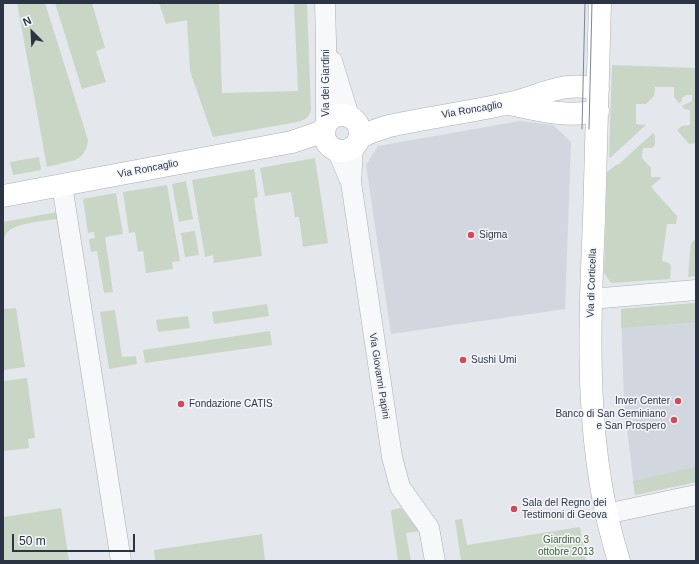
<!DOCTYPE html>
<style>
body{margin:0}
#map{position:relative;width:699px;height:564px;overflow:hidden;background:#e4e7ec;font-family:Helvetica,sans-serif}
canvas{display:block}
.frame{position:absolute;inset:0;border:4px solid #2b3445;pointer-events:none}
.north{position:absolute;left:12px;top:12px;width:40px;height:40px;-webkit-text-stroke:3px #f4f6f9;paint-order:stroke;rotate:336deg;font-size:11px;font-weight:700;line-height:16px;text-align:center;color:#2b3445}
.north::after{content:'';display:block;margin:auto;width:14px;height:18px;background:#2b3445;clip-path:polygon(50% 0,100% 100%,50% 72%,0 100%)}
.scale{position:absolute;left:12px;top:534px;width:123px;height:18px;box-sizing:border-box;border:2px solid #2b3445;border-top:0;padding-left:5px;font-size:12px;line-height:14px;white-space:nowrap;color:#2b3445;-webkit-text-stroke:3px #f4f6f9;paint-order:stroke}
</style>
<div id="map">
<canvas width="699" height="564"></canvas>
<div class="frame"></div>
<div class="north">N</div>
<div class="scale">50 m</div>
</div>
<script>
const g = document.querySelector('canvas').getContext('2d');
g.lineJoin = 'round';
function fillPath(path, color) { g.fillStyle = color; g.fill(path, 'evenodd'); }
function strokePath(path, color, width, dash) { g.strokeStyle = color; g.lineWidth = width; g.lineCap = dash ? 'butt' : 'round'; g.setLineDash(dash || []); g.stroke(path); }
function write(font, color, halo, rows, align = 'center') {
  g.font = font + ' Helvetica,sans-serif'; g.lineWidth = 3; g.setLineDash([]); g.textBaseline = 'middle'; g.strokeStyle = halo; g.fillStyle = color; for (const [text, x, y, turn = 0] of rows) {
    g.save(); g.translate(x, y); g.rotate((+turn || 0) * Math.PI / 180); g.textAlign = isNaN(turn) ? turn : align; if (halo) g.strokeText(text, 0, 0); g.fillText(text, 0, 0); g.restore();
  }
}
fillPath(new Path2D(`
 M520,121l33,4 17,16 1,3 -6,165 -174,25 -25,-169 12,-19z
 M696,303v179l-61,13 -11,-91 -3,-95z`), '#d2d6de');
fillPath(new Path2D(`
 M17,3h28l43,137c-1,9 -4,16 -13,20l-28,7z
 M55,3h37l13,45 -9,3 10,31 -24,7z
 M159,3h60l3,90 76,-2 -4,-88h13l4,105c0,9 -6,12 -14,14l-84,15 -23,-66 -3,-51 -21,4z
 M612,65l84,3v75l-7,1 -12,-14 5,-4 8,-1v-15l-6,-1 -2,-3 10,-5v-6h-6l-4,3v3l-3,2 -5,-6v-10h-19l-1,9 -8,8h-10v20l10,1 -36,33 -1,-1z
 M653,133l2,3v9l-3,3h-9l-1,10 9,10v9h11l-11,10 26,29 -1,8h-9l-5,37 7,2 2,3 -1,13 -59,4 -7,-10 3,-101 9,-7 3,-1z
 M39,157l2,13 -28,5 -3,-13z
 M315,158l13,85 -25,4 -4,-30h-4l-4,-25 -26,4 -5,-28z
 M254,169l4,28 -4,1 8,58 -48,7 -1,-8 -8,2 -13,-77z
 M186,181l7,38 -14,3 -7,-38z
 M167,185l13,76 -8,1 1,7 -27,4 -3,-22 -5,1 -3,-20 -6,1 -6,-41z
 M116,193l7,41 -18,3 8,55 -9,1 -7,-42 -6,1 -2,-13 6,-1 -1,-6 -6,1 -5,-34z
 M57,212l1,6 -1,1c-13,2 -45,4 -51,15 -3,5 -2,12 -3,15v-27z
 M195,231l4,24 -14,2 -4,-24z
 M694,240h2v36l-8,1 3,-34z
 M696,303v19l-75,6v-19z
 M267,304l2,12 -55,8 -2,-12z
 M16,308l9,59 -22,3v-61z
 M115,310l7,47 14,-1 1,8 -28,5 -9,-57z
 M188,316l2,12 -32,4 -2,-12z
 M270,331l2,14 -127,18 -2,-13z
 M27,378l8,60 -7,1 1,9 -26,3v-70z
 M696,467v15l-61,13 -2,-14z
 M61,508l8,53h-66v-43l1,-1z
 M401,508l18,23 -13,2 5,28h-13l-7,-49 1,-2z
 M462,519l5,26 113,-18 6,34h-125l-6,-41z
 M262,534l3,27h-110l-1,-11z`), '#c9d6c5');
const street = new Path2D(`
 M325,3l1,39v82
 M332,61l17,55
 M353,147l-2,35 41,275 8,30 29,41 6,33
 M336,150l5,9 8,19
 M62,185l59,376
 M591,299l105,-9
 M606,514l90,-19`);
const secondary = new Path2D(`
 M600,3c-2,72 -4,145 -6,217 -5,114 -10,231 25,341
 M510,104c29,6 58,14 88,7
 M324 133a18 18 0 1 1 36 0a18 18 0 1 1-36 0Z
 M359,138l12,-6 18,-6c39,-8 78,-14 117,-22 35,-7 54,-24 92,-15
 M3,196l289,-54 32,-11`);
strokePath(street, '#a9aeb7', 21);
strokePath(secondary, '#a9aeb7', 23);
strokePath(street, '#f7f8fa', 20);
strokePath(secondary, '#fff', 22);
strokePath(new Path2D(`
 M582,129l3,-126
 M589,129l3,-126`), '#7d8696', 1);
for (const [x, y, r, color] of [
 [471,235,4,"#d1495b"],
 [463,360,4,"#d1495b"],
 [678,401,4,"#d1495b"],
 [181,404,4,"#d1495b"],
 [674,420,4,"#d1495b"],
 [514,509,4,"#d1495b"]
]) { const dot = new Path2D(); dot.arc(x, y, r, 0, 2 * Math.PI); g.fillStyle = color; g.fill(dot); strokePath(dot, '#f4f6f9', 1.5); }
write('10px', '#2b3445', '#f4f6f9', [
 ["Via dei Giardini",326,83,-90],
 ["Via Roncaglio",472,110,-10],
 ["Via Roncaglio",148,169,-11],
 ["Via di Corticella",592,283,-88],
 ["Via Giovanni Papini",379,376,81]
]);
write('10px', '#2b3445', '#f4f6f9', [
 ["Sigma",479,235],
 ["Sushi Umi",471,360],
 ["Inver Center",670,401,"right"],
 ["Fondazione CATIS",189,404],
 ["Banco di San Geminiano",666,414,"right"],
 ["e San Prospero",666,426,"right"],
 ["Sala del Regno dei",522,503],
 ["Testimoni di Geova",522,515]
], 'left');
write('10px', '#3f6138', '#f4f6f9', [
 ["Giardino 3",566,540],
 ["ottobre 2013",566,552]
]);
</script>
